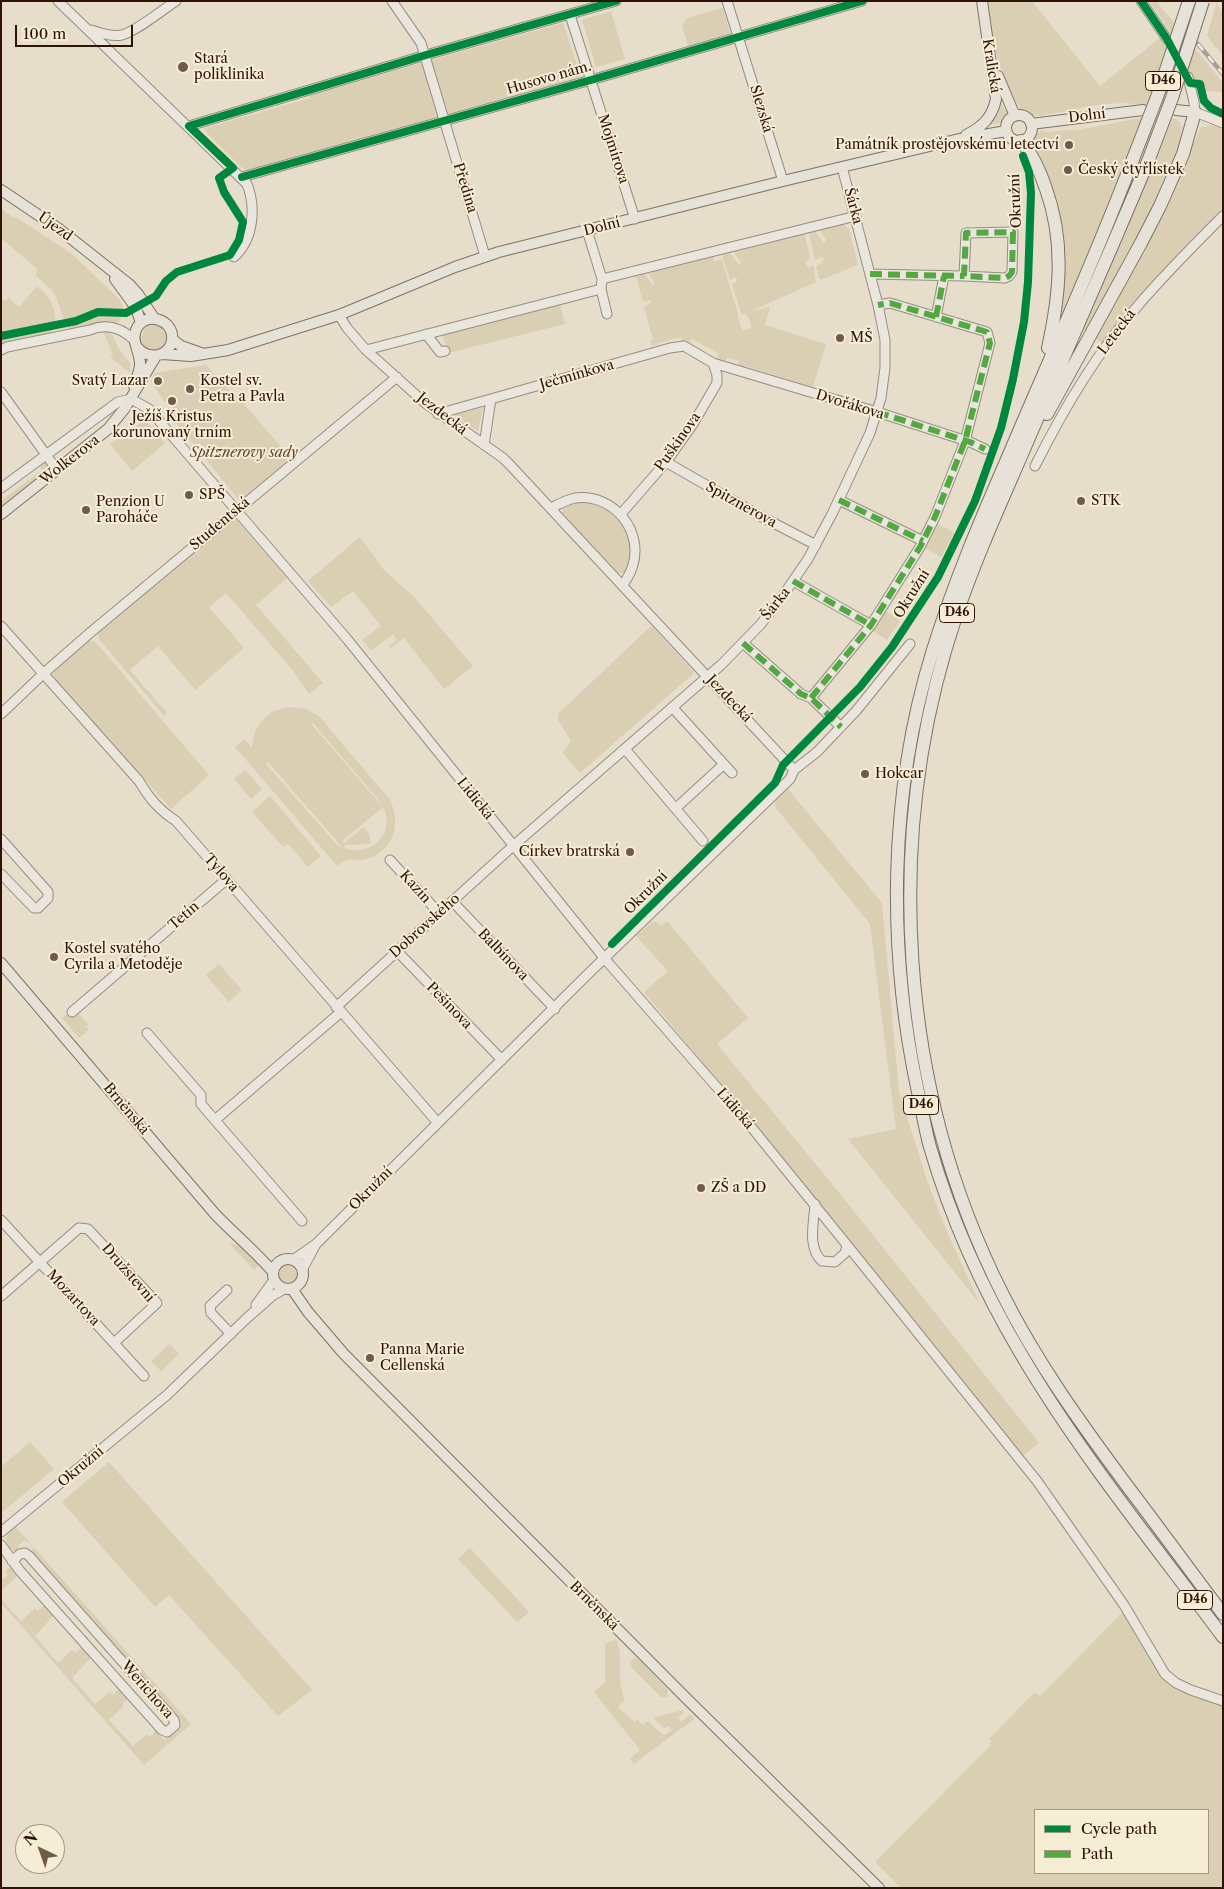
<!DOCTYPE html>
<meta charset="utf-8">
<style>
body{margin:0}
#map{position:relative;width:1224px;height:1889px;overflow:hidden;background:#e6deca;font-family:"Libre Caslon Text",serif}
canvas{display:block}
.frame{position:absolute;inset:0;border:2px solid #301308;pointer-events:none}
.legend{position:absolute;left:1034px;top:1809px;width:175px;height:65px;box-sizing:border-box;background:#f6edd5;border:1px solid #a79683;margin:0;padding:6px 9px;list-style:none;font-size:15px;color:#301308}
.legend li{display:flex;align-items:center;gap:10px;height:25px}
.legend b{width:25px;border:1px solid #a79683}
.north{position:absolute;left:15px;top:1824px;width:50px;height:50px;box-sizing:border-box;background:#f6edd5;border:1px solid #a79683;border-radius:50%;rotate:318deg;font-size:14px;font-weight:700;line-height:20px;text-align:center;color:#301308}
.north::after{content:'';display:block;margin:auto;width:18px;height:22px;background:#705a4c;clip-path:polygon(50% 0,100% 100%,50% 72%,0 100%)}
.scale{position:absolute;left:15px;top:25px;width:118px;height:22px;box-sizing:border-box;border:2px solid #301308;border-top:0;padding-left:6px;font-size:15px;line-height:18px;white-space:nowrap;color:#301308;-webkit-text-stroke:4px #f6edd5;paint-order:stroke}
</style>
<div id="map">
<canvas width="1224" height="1889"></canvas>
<div class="frame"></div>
<ul class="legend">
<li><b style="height:6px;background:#00873e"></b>Cycle path</li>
<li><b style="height:6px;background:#54a841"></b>Path</li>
</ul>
<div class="north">N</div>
<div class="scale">100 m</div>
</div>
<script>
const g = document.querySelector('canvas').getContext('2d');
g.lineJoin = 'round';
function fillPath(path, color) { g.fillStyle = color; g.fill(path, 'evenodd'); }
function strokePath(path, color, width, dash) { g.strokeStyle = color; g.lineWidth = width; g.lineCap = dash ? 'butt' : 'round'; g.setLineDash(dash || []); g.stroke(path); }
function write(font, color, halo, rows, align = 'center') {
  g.font = font + ' "Libre Caslon Text",serif'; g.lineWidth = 4; g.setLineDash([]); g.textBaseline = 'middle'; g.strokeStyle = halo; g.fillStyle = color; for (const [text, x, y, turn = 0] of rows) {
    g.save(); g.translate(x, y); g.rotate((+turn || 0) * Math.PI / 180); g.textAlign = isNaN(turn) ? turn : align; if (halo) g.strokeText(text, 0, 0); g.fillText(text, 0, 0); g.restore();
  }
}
fillPath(new Path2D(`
 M988,1h44l68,85 61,-49 20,35 2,11 -2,9 -7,9 -21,4 -31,-2 -25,2 -58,11 -14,-2c-20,-22 -39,-83 -37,-113z
 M1149,1h7l67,82v9l-27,-2c-11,-35 -25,-60 -47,-89z
 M1217,1h2l-2,3 6,9v43l-16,-20z
 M723,8l7,26 -42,12 -6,-20 5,-8z
 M611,11l14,48 -29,8 -14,-47z
 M563,23l18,53 -2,1 -332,93 -6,-3 -37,-37 1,-2 105,-30 -1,-3z
 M1000,102l6,10v6l-6,5 -11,2z
 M1145,117l32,2 5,7 -2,15 13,4 8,-18 12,-2 10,4v81l-72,73 -49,60 -40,-28 2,-36v-31l-20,-81 -5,-12h-3l-7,-13 7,-8 7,-4 1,2 38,-3z
 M1,209l12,8h3l56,37 47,45 6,12 -9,15 -17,-4 -30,7 -2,-2 -11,-30 -5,-8 -14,-12 -1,-3 1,-5 -36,-31z
 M843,224l6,5 9,36 -38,15 -4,-14 4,-2 4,-5 -2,-2 -7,3 -6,-26 6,-3 9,12 2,-3 -6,-10z
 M805,234l5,24 -5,5 4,5 3,-3 2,2 2,15 -67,30 21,-5 -5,18 61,19 -13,43 -68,-21 -3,2 -4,-2 1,-5 -12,-4 -3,5 -7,-3 2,-5 -28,-16 -2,5h-7l-1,-6 -23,6 -6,3 -2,-5 3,-1 -9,-33 8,-5 -2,-2 -7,2 -7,-26 9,-2 8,12 2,-2 -7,-11 65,-16 1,5 8,-2 16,54 1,8 4,9 9,-4 -5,-12 -6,-2 -9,-28 6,-5 -3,-3 -5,3 -8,-25 8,-2 9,12 2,-2 -7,-11z
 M37,286c10,8 16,16 18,29 1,7 1,13 -5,18 -6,5 -38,8 -49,12v-47l4,3 4,-3 10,9z
 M560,303l5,21 -117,29 -6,-20z
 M147,324l12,1 7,9v7l-7,9c-8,1 -20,-3 -17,-14 1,-4 4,-8 5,-12z
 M103,332h5l4,3 7,14 11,14v10l-20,-16 3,-3z
 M206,365l27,30 2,-1 56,64 -51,43 -70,-85 5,-7 -11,-8 -13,-19 3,-9z
 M483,408l-5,23 -24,-16z
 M145,420l20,23 -33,28 -22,-27z
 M42,462l5,1 1,5 -3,3 -44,36v-6l41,-31 -4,-6z
 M576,502c38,0 69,34 50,71h-8l-55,-59 -1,-7z
 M235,518l52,60 -31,27 67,78 -14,11 -15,-22 -68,-79 -17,14 35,41 -49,42 -37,-44 -28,24 37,43 -3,3 -65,-77 -1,-5 2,-6z
 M935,522l20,11 -14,24 -19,-11z
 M360,537l23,32 33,30 57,67 -29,23 -40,-51 -13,10 -2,-2 8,-7 -4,-5 -22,17 -9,-11 19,-14 -28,-35 -22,16 -23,-26z
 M883,609l17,12 -13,19 -17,-11z
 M651,626l42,45v3l-113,99 -17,-20 8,-12 -13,-21v-6z
 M90,641l5,1 4,4 110,129 -38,34 -118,-132 1,-9 30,-26z
 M288,707l18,2 13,7 71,84c12,25 3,51 -24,59 -15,4 -16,-4 -29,7l-102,-119 9,-8 8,9c2,-23 13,-37 36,-41zM313,723l65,76 4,7 -70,-81zM268,762l75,86 3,-3 25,-1 -2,-10 -5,-7 -20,16 -2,-2 41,-34c15,31 -19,54 -46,38l-71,-81z
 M245,770l17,19 -11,10 -17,-20z
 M788,789l94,114 17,189 28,88 19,50 34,74 -132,-165 48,-10 -26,-205 -94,-116 -1,-7z
 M270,796l51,60 -13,11 -20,-23 -5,3 -31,-35z
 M667,921l81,97 -31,26 124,151 198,248 -18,14 -197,-248 -180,-217 24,-21 -32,-35 16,-14h5l4,4z
 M219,964l23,26 -13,12 -23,-27z
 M69,1012l3,4 7,-2 10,11 -3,2 3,3 -10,8 -17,-20z
 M229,1243l10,2 21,18 -6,7z
 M279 1274a9 9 0 1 1 18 0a9 9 0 1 1-18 0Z
 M170,1344l9,10 -18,17 -10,-10z
 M30,1442l24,27 -53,44v-46z
 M109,1462l203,228 -34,26 -109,-121 -14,12 -93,-105z
 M14,1525l177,199 -47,41 -143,-162v-4l20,22 14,-13 3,3 6,-6 10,10 -19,21 23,27 14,-13 3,3 7,-6 9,10 -19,21 23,26 15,-12 2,3 7,-6 9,10 -5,4v4l-14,13 24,26 14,-12 3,3 6,-6 8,9 17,-15 -4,-6 -1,-7 -5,1 -1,-6h-3l-1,-5h-4l-1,-5h-3l-1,-5h-4l-1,-6 -3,1 -1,-6 -4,1 -1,-6 -3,1 -2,-6 -3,1 -54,-61 -1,-6h-4l-1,-5h-3l-2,-5h-3l-10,-12 -2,-5h-3l-1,-5h-3l-2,-5h-3l-1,-5h-3l-2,-5h-3l-3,-5 2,-6 -8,-7 -8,6 3,4 -6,1c-12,-8 -9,-17 0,-26z
 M470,1548l59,64 -12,10 -59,-63z
 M10,1567l6,2 -3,3 4,4 -16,15v-10l7,-6 -3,-4z
 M1126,1609l39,65 58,27v187h-322l-26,-26 116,-117 -2,-2 3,-2 -3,-2 45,-46 6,3zM1035,1810h173v63h-173z
 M616,1639c9,18 -1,39 9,61l-7,7 16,15 3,-3 6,6 4,-4 17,14 8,-5 -4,-4 -4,2 -11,-10 30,-8 1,2 -6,6 3,4 8,-7 4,1 1,3 -60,45 -4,-5 10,-9 -46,-58 11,-10v-38z
 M634,1658l5,2 29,30 -1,7h-6l-30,-30 -1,-5z`), '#daceb3');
const minor = new Path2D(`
 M58,1l189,183c9,23 7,55 -13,73
 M392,1l29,42 64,213
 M727,1l56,180
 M1141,1l26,38
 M570,15l65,204
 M91,30c10,3 20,7 31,5 15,-4 40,-25 54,-34
 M1188,77l6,25 1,10 28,11
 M189,126l237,-71 190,-54
 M242,177l349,-97 271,-79
 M587,230l15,49 -1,10 6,25
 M1013,232l-1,40 -3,4 -4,2 -41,-2 2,-43z
 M870,274l94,2
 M602,279l254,-63
 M339,315l8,13 19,22 59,53 78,55 8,8 283,304
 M936,317l8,-41
 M426,334l14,18 5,-1
 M1,350l6,-3 83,-17c16,-7 32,-2 44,10
 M366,350l235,-61
 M1,392l56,78
 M438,414l232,-66 14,-2 29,17 164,49 93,30 15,7
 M484,445l7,-46
 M666,462l94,54 56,29
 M1035,466c28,-56 60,-111 101,-158 27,-32 57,-62 87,-92
 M1,488l117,-86 13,-3 18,10 198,230 258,320 143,164 99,122 -2,8 -10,9 -13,-1c-15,-13 -8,-39 -7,-57
 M839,500l84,41
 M551,508c8,-4 15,-8 24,-10 39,-5 70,34 57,70 -2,6 -6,12 -9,17
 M621,514l45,-52 27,-38 24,-41v-8l-4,-12
 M793,581l78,44
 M1,626l138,155c10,17 20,29 37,40l262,302
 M743,643l58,51 10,4 30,29
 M811,698l60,-73 49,-78 15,-30 30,-76 25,-98 -3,-11 -97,-29 -12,2
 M673,708l59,65
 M1,714l43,-41 47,-41 306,-255
 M625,749l78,92
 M676,808l48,-44
 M1,839l47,53v6l-10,10h-4l-33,-34
 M390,860l49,53
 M452,901l103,108
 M397,951l105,109
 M336,1007l177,-161 208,-181 40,-41 23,-30 24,-35 25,-47 37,-79 11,-35 4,-30v-28l-7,-35 -36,-138
 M72,1012l155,-133
 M147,1033l54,62v9l101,117
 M215,1120l126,-108
 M1,1220l143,156
 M847,1245l190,236 87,124 41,69 11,9 15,7 32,11
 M293,1260l23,-16 274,-272 200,-193 4,-9 23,-18 39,-41 54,-67
 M302,1270l14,-26
 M227,1290l-17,16 1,7 20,21
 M1,1296l78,-68 9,1 69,74 -43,40
 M256,1305l18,-25
 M1,1532l166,-137 80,-77 25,-22 12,-7
 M1,1545l19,26 142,159 5,2 8,-7 -1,-5 -145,-164 -4,-3 -5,1 -8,7`);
const major = new Path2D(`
 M998,76l17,40
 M1176,110l19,2
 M1006 128a13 13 0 1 1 26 0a13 13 0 1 1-26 0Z
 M1031,124l112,-14
 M966,135c16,-8 26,-17 30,-36l-14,-98
 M1,190l58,39 71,56 8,9 16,24
 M115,279l21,29 5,15
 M172,339l9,7 20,7
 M162,354l29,2 37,-6 111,-35 116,-48 44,-15 284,-71 172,-41 51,-9
 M134,386c2,-7 6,-15 6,-22 0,-12 -9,-23 -4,-34 8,-20 39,-11 36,10 -3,18 -25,20 -35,7
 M1,514l107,-85 17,-21 31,-52
 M1,963l214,251c19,20 40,37 58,58
 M273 1274a15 15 0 1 1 30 0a15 15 0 1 1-30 0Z
 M292,1289l16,23 36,42 343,345 192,189`);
const highway = new Path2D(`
 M1021,141c12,14 19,30 25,48 19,53 14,105 2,159
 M1133,159c-38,100 -83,199 -125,298 -28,64 -55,128 -76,196 -43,141 -45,295 -14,439 4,18 7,37 12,55 21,72 53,143 91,207 59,100 133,190 202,283
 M1147,164c-38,90 -77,180 -116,269 -26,61 -54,121 -75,183 -74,220 -58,472 47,679 34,68 79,130 125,192 32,42 63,85 95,127
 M1047,414l94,-171 19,-37 23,-52 12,-42`);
strokePath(minor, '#958d80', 11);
strokePath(major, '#7b7266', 12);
strokePath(highway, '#7b7266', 14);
strokePath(minor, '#eae6dd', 9);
strokePath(major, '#e7e2d7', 10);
strokePath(highway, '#e7e2d7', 12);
const rail = new Path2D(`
 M1198,44l25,30`);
strokePath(rail, '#a6a098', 4.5);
strokePath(rail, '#f6edd5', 2.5, [8]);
const highwayBridge = new Path2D(`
 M1133,159l24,-62 32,-96
 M1147,164l25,-66 31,-97`);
strokePath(highwayBridge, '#7b7266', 14, []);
strokePath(highwayBridge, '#e7e2d7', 12);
strokePath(new Path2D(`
 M1013,232l-1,40 -3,4 -4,2 -41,-2 2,-43z
 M870,274l94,2
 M936,317l8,-41
 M877,412l93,30 15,7
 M839,500l84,41
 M793,581l78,44
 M743,643l58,51 10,4 30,29
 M811,698l60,-73 49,-78 15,-30 30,-76 25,-98 -3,-11 -97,-29 -12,2`), '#54a841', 6, [12, 6]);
strokePath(new Path2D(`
 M1141,1l26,38 23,44 10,1 4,17 7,7 12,6
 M242,177l349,-97 271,-79
 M1,336l75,-15 22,-9 28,1 30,-17 10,-15 11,-9 53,-17 9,-15 4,-18 -19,-30 -5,-14 14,-10 -44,-42 237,-71 190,-54
 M612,944l163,-161 8,-18 77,-78 32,-40 46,-70 37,-76 26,-73 12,-49 11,-57 4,-40 3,-89 -2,-21 -6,-16`), '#00873e', 8);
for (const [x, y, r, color] of [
 [183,67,6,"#705a4c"],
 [1069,145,5,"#705a4c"],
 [1068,170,5,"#705a4c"],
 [840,338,5,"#705a4c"],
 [158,381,5,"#705a4c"],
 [190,389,5,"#705a4c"],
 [172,401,5,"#705a4c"],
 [189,495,5,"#705a4c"],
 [1081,501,5,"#705a4c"],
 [86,510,5,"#705a4c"],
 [865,774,5,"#705a4c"],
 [630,852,5,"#705a4c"],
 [54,957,5,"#705a4c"],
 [701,1188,5,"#705a4c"],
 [370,1358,5,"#705a4c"]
]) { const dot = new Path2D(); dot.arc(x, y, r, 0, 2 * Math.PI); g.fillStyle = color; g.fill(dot); strokePath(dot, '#f6edd5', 2); }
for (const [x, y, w] of [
 [1163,81,35],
 [957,613,35],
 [921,1105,35],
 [1195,1600,35]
]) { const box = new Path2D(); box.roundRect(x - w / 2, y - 9.5, w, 19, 4); g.fillStyle = '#f6edd5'; g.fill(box); strokePath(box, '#301308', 1); }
write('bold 12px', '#301308', null, [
 ["D46",1163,81],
 ["D46",957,613],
 ["D46",921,1105],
 ["D46",1195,1600]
]);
write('14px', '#301308', '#f6edd5', [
 ["Stará",194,59],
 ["poliklinika",194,75],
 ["Památník prostějovskému letectví",1059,145,"right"],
 ["Český čtyřlístek",1078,170],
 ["MŠ",850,338],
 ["Svatý Lazar",148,381,"right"],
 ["Kostel sv.",200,381],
 ["Petra a Pavla",200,397],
 ["Ježíš Kristus",172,417,"center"],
 ["korunovaný trním",172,433,"center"],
 ["SPŠ",199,495],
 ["STK",1091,501],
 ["Penzion U",96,502],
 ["Paroháče",96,518],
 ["Hokcar",875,774],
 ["Církev bratrská",620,852,"right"],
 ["Kostel svatého",64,949],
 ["Cyrila a Metoděje",64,965],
 ["ZŠ a DD",711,1188],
 ["Panna Marie",380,1350],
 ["Cellenská",380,1366]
], 'left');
write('14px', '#301308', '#f6edd5', [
 ["Kralická",991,66,81],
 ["Husovo nám.",549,78,-16],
 ["Slezská",761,109,73],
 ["Dolní",1087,116,-7],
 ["Mojmírova",613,149,72],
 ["Předina",465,188,73],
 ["Okružní",1016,201,-92],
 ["Šárka",853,206,75],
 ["Újezd",55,227,35],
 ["Dolní",602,227,-14],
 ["Letecká",1117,332,-53],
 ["Ječmínkova",577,375,-16],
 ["Dvořákova",850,405,17],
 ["Jezdecká",442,414,38],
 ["Puškinova",678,442,-55],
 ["Wolkerova",70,460,-38],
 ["Spitznerova",741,505,29],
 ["Studentská",220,524,-40],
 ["Okružní",912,594,-58],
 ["Šárka",776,604,-52],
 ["Jezdecká",729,699,47],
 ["Lidická",475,799,51],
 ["Tylova",221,873,49],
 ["Kazín",415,887,48],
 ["Okružní",646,893,-45],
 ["Tetín",184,916,-41],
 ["Dobrovského",425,926,-42],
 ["Balbínova",503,955,46],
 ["Pešinova",449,1006,46],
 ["Brněnská",126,1109,50],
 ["Lidická",735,1109,49],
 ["Okružní",371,1189,-45],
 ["Družstevní",128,1273,49],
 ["Mozartova",73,1298,47],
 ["Okružní",81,1467,-40],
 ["Brněnská",594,1606,45],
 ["Werichova",147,1690,49]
]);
write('italic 14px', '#604736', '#f6edd5', [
 ["Spitznerovy sady",244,453]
]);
</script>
